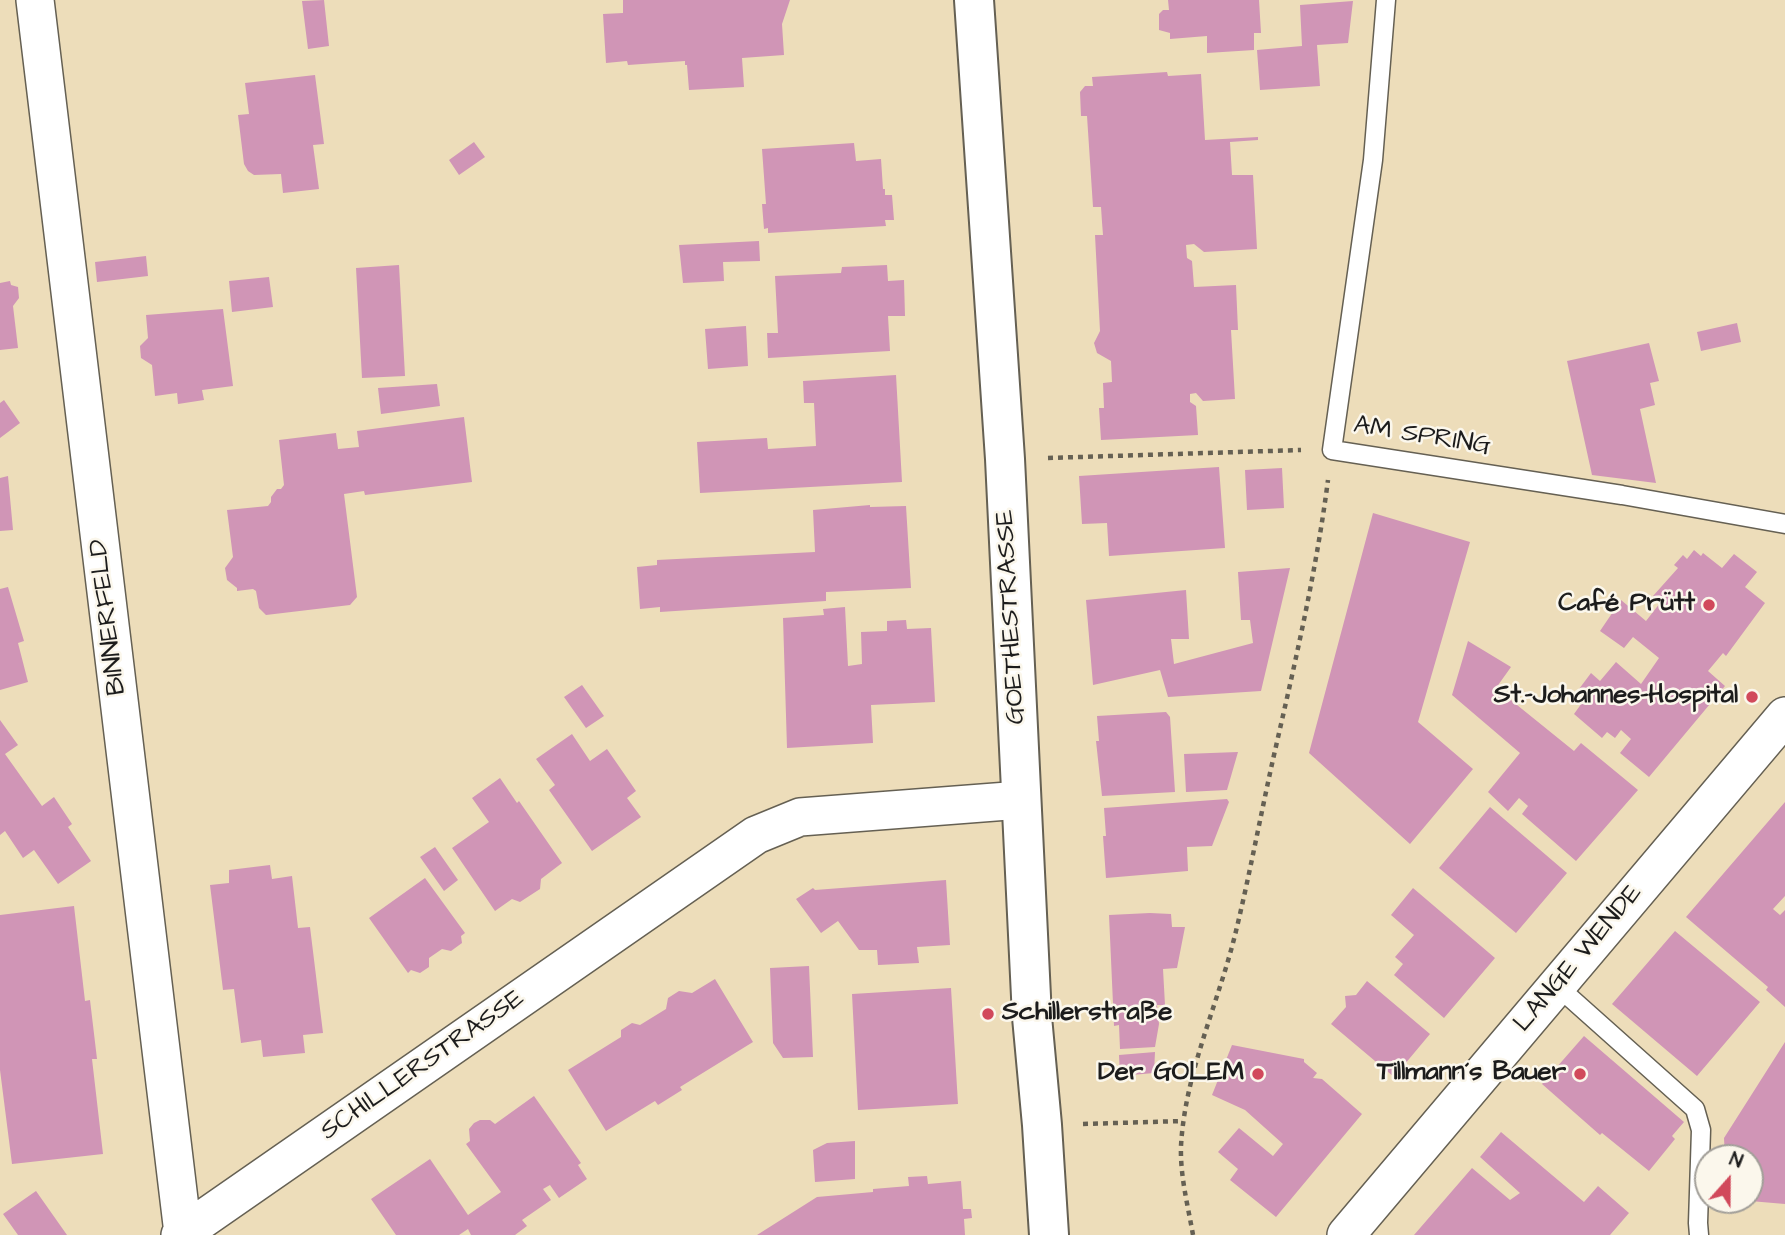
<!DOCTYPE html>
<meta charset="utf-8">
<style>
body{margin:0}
#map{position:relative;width:1785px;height:1235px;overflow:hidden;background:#edddba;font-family:"Architects Daughter",sans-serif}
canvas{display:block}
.north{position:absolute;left:1694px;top:1144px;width:70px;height:70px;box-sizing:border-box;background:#fbf7ec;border:2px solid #a29f99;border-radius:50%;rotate:21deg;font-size:19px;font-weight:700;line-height:28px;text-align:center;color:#1c1c1c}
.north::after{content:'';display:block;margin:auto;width:24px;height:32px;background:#d1495b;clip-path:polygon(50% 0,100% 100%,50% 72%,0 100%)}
</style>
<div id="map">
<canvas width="1785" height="1235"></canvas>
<div class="north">N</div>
</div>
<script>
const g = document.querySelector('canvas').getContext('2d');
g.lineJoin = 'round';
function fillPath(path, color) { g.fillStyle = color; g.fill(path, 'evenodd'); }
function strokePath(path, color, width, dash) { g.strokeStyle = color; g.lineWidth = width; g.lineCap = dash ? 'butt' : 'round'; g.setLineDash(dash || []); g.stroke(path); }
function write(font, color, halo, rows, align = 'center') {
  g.font = font + ' "Architects Daughter",sans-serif'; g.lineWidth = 5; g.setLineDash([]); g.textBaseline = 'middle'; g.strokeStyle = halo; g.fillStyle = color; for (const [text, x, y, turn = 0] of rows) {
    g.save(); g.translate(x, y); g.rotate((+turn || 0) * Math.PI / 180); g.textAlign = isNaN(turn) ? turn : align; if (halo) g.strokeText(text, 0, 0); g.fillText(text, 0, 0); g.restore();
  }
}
fillPath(new Path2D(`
 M324,0l5,46 -21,3 -6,-48z
 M623,0h167l-8,24 2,31 -42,3 2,29 -55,3 -2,-25h-2v-4l-57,4 -1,-4 -21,2 -3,-49 20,-1z
 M1168,0h91l2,33h-7v17l-47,3v-17l-37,3v-6l-11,-3v-16l4,-4h6z
 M1353,1l-5,42 -31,2 3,41 -60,4 -3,-40 45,-4 -2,-41z
 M1167,72l1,4 33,-2 4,66 53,-3v3l-28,2 2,33h21l4,74 -53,3 -10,-8 -8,1 1,13 5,3 2,26 42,-2 2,45h-7l4,69 -32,2 -7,-8 -6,1v8l6,4 2,29 -97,5 -2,-32h5l-1,-25 9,-1 -1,-21 -14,-8 -3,-10 6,-12 -5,-96h8l-1,-13 -1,-15h-8l-6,-91h-6l-1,-24 5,-6h8l-1,-9z
 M315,75l9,69 -11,1 6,44 -36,4 -2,-19 -27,1 -6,-4 -4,-7 -6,-49 11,-1 -4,-31z
 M474,142l11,15 -26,18 -10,-15z
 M854,143l2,18 25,-2 2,30h2v6h7l2,25h-9l1,6 -118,7v-5l-4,1 -2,-25h4l-4,-55z
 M759,241l1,20 -37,1 1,19 -41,2 -4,-38z
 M146,256l2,20 -51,6 -2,-20z
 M399,265l6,111 -43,2 -6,-110z
 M887,265l1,16 16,-1 1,36h-17l2,35 -122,7 -1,-25h11l-3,-57 66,-3 1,-6z
 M269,277l4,30 -41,5 -3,-31z
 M10,281l1,4 7,2 1,11 -6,8 5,42 -18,2v-67z
 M223,309l10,77 -31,4 2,10 -26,4 -1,-11 -22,3 -3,-31 -11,-7 -1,-12 8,-8 -2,-23z
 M1737,323l4,19 -40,9 -4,-19z
 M746,326l2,40 -40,3 -3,-40z
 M1649,343l10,38 -9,2 5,22 -15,4 16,74 -64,-8 -25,-114z
 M896,375l6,107 -202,11 -3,-51 70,-4 1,11 48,-3 -2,-43h-10l-1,-22z
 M437,384l3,22 -59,8 -3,-26z
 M4,400l16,23 -20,15v-35z
 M464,417l8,65 -107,13 -1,-4 -20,3 13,103 -7,8 -84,10 -7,-7 -3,-17 -3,-2 -16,2v-3l-10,-8 -2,-12 8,-11 -6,-47 41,-4 3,-4v-5l6,-8h4l3,-4 -5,-45 57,-7 2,16 21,-2 -2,-16z
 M1219,467l6,81 -116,8 -2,-33 -25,1 -3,-48z
 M1282,468l2,40 -37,2 -2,-40z
 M8,476l5,54 -13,1v-53z
 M870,505v2l36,-1 5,82 -85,4v9l-166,11v-5l-20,2 -3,-42 20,-2v-5l158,-8 -2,-42z
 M1373,513l97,29 -52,180 55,47 -63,75 -101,-91z
 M1694,550l7,6 2,-3 19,15 12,-14 23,18 -12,15 20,16 -39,53 -3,-3 -15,18 17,15 -76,91 -29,-24 11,-14 -10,-9 -6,8 -8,-6 -5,6 -28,-24 10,-14 -8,-7 15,-20 9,8 16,-19 25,22 18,-26 -26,-21 -9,11 -24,-17 21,-31 25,21 14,-18 -7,-7 25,-28 -4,-3 9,-10 4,4z
 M1290,568l-29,123 -93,6 -8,-27 -67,15 -7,-85 100,-10 3,49h-18l3,25 79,-21 -3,-23h-9l-3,-48z
 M8,587l16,54 -6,2 10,39 -28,8v-101z
 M845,607l3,59 14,-2 -1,-32 26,-1v-10l19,-1 1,9 24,-1 4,74 -64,3 2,38 -86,5 -4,-130 41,-3 -1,-6z
 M1468,641l43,26 -15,21 78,63 7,-8 57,47 -62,71 -54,-47 6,-8 -9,-8 -11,13 -20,-19 32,-39 -68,-58z
 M582,685l22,31 -18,12 -22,-31z
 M1166,712l4,5 5,75 -73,4 -6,-55h3l-2,-25z
 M0,720l18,25 -13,9 37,52 12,-9 18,27 -4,3 23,34 -33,23 -24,-34 -11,8 -18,-27 -5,4z
 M572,734l18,27 17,-12 29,42 -9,7 14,19 -49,34 -43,-61 6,-5 -19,-26z
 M1238,752l-11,38 -41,2 -2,-38z
 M500,778l17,25 2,-2 43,62 -21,16 -1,10 -20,13 -8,-3 -17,12 -43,-63 37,-26 -17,-24z
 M1227,799l2,3 -17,44 -25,1 1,24 -82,7 -3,-42h3l-2,-28z
 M1785,802v94l-12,13 7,6 5,-5v97l-19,-17 2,-3 -82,-70z
 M1490,807l77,66 -51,60 -77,-65z
 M435,847l23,33 -14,11 -24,-34z
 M270,865l2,14 20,-3 6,52 12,-1 13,106 -20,2 2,18 -42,4 -2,-17 -20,3 -7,-54 -11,1 -13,-105 19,-2v-13z
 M425,878l40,55 -4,3 1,7 -11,8 -9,-2 -13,9v9l-9,6 -9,-3 -3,3 -39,-55z
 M946,880l4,65 -33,2 2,16 -41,2 -1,-15h-18l-21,-29 -17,12 -25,-34 17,-11 2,2z
 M1413,888l82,70 -51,60 -50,-43 9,-11 -8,-7 19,-22 -23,-20z
 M74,906l11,95 5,-1 7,59h-5l11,95 -91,10 -12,-94v-155z
 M1150,913l21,1 1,13h13l-8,41 -14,1 2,36h-8l2,19 -4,23 -35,2 -1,-24 -5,1 -5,-111z
 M1675,931l85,71 -63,74 -85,-72z
 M809,966l4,91 -30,1 -10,-15 -3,-75z
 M715,979l38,63 -73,45 2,3 -24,15 -3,-4 -49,30 -38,-61 53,-33v-7l11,-7 8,2 26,-16 2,-11 11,-7 13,2z
 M1367,981l63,53 -36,43 -63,-53 15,-17 -1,-11 11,-1z
 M951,988l7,116 -100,6 -6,-116z
 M1584,1036l100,86 -12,14 3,3 -26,32 -47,-38 -2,2 -58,-51z
 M1785,1042v162l-35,-3v-43h-25l-1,-20z
 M1232,1045l72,14v3l13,11 -4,5 9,1 40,35 -86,103 -46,-37 8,-11 -20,-17 21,-24 34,28 10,-12 -38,-34 -33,-15z
 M1155,1052l-1,21 -34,3 -1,-21z
 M534,1096l47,67 -3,2 9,14 -28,19 -9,-13 -7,4 8,11 -29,20 5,6 -12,9h-44l-3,-6 -9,6h-63l-25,-36 59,-40 38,56 33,-23 -35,-48 4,-3 -1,-12 5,-6 6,-3h10l5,4z
 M1501,1132l83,70 14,-16 31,27 -19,22h-196l58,-67 38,32 10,-7 -40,-36z
 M855,1141v38l-40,3 -2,-32 14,-7z
 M927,1176l1,8 33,-3 2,28h8l1,9 -8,1 1,16h-208l60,-38 56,-5v-3l36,-3 -1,-9z
 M36,1191l31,44h-49l-15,-21z`), '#d095b6');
const service = new Path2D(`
 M1386,0l-13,160 -41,290 290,45 163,29
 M1556,985l139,124 6,21 -3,93 1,12`);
const minor = new Path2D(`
 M35,0l148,1233
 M180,1235l576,-400 44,-18 221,-17
 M1346,1235l439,-519`);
const tertiary = new Path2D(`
 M974,0l31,459 27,558 10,108 7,110`);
strokePath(service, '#656053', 21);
strokePath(minor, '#656053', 40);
strokePath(tertiary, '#656053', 42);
strokePath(new Path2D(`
 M1048,458l253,-8
 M1083,1124l100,-3
 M1193,1235c-5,-29 -13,-59 -12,-89 4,-74 38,-144 55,-215 14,-58 25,-118 38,-176 21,-92 42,-182 54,-275`), '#656053', 4.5, [5, 5]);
strokePath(service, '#fff', 18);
strokePath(minor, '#fff', 37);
strokePath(tertiary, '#fff', 38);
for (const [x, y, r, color] of [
 [1709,605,7,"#d1495b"],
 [1752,697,7,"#d1495b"],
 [988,1014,7,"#d1495b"],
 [1258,1074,7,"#d1495b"],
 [1580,1074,7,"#d1495b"]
]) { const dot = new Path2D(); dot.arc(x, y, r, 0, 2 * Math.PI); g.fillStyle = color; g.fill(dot); strokePath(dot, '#fbf7ec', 2.5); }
write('26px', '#1c1c1c', '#fbf7ec', [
 ["AM SPRING",1422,437,9],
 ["BINNERFELD",109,617,-97],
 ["GOETHESTRASSE",1012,617,-93],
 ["LANGE WENDE",1579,959,-50],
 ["SCHILLERSTRASSE",423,1066,-35]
]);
write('bold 26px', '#1c1c1c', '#fbf7ec', [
 ["Café Prütt",1695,605],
 ["St.-Johannes-Hospital",1738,697],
 ["Schillerstraße",1002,1014,"left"],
 ["Der GOLEM",1244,1074],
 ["Tillmann´s Bauer",1566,1074]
], 'right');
</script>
